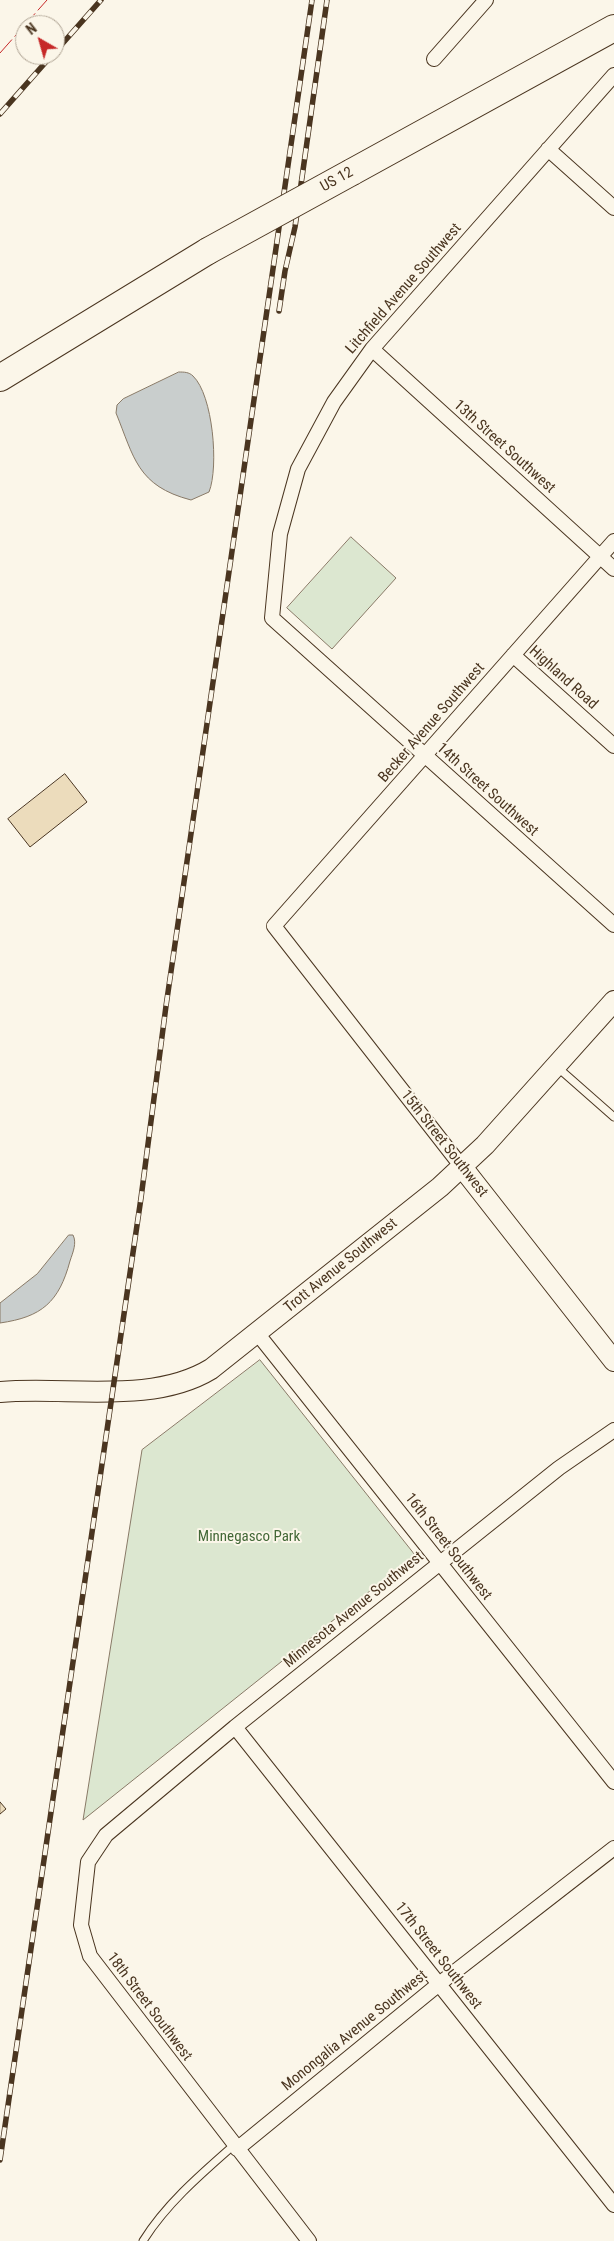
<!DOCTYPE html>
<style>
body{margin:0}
#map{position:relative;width:614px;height:2241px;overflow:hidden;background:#fbf6e9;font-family:"Roboto Condensed",sans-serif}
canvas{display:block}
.north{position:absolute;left:15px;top:15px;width:50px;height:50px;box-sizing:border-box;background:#fbf6e9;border:1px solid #b4a999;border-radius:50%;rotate:322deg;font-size:14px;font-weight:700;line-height:20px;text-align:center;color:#4a3520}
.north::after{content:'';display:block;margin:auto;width:18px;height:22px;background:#c62828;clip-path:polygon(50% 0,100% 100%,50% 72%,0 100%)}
</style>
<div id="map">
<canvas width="614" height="2241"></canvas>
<div class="north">N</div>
</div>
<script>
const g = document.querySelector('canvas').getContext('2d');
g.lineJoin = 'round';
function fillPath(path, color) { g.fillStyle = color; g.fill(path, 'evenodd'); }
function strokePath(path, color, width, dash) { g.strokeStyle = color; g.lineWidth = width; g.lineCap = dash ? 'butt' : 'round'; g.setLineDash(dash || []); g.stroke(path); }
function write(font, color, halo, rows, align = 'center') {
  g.font = font + ' "Roboto Condensed",sans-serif'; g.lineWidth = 4; g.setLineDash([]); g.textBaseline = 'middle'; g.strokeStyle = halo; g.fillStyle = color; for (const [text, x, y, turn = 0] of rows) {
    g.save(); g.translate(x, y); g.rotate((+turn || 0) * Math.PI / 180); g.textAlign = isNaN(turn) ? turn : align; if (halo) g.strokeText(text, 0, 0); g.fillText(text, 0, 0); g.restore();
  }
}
const green = new Path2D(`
 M351,537l45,41 -64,71 -45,-41z
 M260,1360l155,195 -332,265 59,-370z`);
fillPath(green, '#dce7d0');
strokePath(green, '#887966', 1);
const water = new Path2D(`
 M179,372c5,0 10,0 14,4 20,19 26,91 16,116l-18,8c-54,-14 -57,-43 -75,-87l1,-8 6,-6z
 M69,1235h4c4,8 0,17 -3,26 -11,41 -28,56 -70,62v-20l37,-29z`);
fillPath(water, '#c9cecd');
strokePath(water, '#887966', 1);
const building = new Path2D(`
 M65,774l22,28 -57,45 -22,-28z
 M0,1802l6,7 -6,5z`);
fillPath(building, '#ecdcbc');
strokePath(building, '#4a3520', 1);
const lane = new Path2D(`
 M556,1066l58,51
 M143,2241c23,-37 58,-67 91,-96`);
const street = new Path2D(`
 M434,59l52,-59
 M614,75l-242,274 -38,53 -36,67 -18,65 -8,84 342,307
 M548,149l66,59
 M372,349l242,220
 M513,655l101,91
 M462,1167l-188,-241 340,-385
 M257,1333l357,449
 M235,1727l379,478
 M237,2149l202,-165 175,-136
 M309,2241l-219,-285 -9,-31 7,-63 18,-27 129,-108 324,-259 55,-38`);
const secondary = new Path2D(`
 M462,1167l152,194
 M0,1392c67,-6 152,13 211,-23l229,-182 45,-42 129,-144`);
const highway = new Path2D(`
 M352,172l262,-144
 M0,378l208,-127`);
strokePath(lane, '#4a3520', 9);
strokePath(street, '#4a3520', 16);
strokePath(secondary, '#4a3520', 22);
strokePath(highway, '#4a3520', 28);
strokePath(lane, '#fbf6e9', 7);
strokePath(street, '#fbf6e9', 14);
strokePath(secondary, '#fbf6e9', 20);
strokePath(highway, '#fbf6e9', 26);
const rail = new Path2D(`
 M55,52l46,-52
 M0,114l52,-59
 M279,311l6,-40 10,-44 32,-227
 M0,2160l141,-962 25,-192 146,-1006`);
strokePath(rail, '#4a3520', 5.5);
strokePath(rail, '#fbf6e9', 4, [11]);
const highwayBridge = new Path2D(`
 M208,251l144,-79`);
strokePath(highwayBridge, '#4a3520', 28, []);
strokePath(highwayBridge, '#fbf6e9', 26);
strokePath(new Path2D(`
 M0,53l47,-53`), '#c62828', 1, [18, 4, 2.5, 4]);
write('15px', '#4a3520', '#fbf6e9', [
 ["US 12",337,180,-29],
 ["Litchfield Avenue Southwest",404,289,-49],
 ["13th Street Southwest",504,447,42],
 ["Highland Road",563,678,42],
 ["Becker Avenue Southwest",432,723,-49],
 ["14th Street Southwest",487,790,42],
 ["15th Street Southwest",444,1144,52],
 ["Trott Avenue Southwest",341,1266,-39],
 ["16th Street Southwest",448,1547,52],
 ["Minnesota Avenue Southwest",354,1610,-39],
 ["17th Street Southwest",438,1956,52],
 ["18th Street Southwest",149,2007,53],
 ["Monongalia Avenue Southwest",355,2031,-39]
]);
write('15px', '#436837', '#fbf6e9', [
 ["Minnegasco Park",249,1537]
]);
</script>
